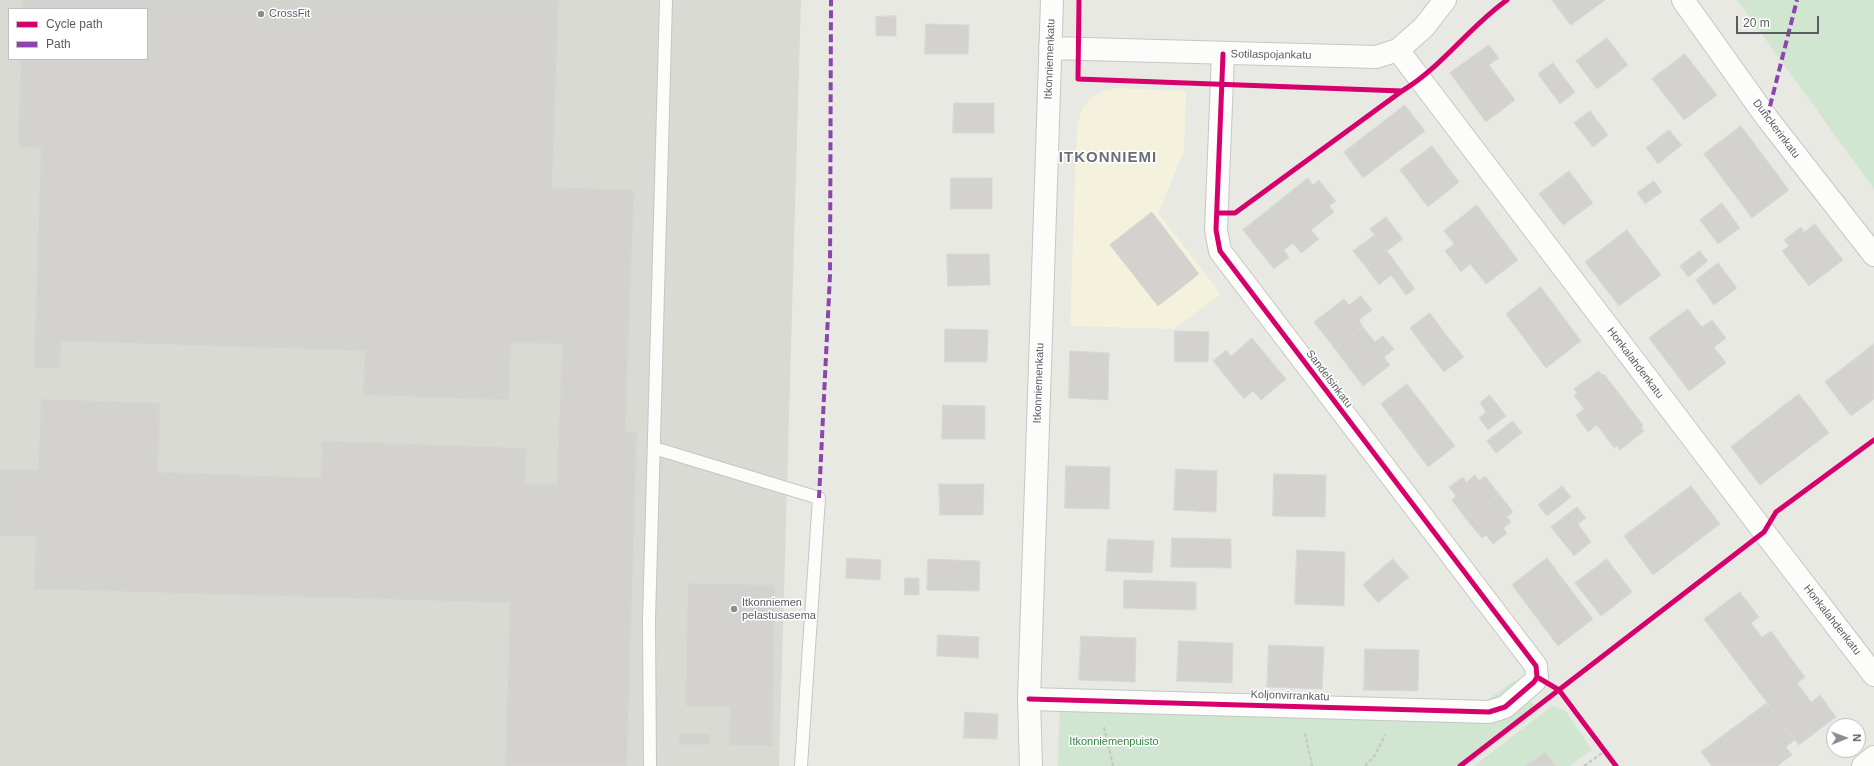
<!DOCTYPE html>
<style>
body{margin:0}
#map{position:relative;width:1874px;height:766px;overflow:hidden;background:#e9e9e4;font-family:Helvetica,sans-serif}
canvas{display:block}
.legend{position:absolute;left:8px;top:8px;width:140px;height:52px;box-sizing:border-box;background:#fff;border:1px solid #bdbec0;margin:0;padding:5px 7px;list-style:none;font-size:12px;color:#595c62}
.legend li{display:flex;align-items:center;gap:8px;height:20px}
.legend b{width:20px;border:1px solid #bdbec0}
.north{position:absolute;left:1826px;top:718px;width:40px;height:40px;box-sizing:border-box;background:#fff;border:1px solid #bdbec0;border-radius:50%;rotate:89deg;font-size:11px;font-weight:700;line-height:16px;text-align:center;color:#595c62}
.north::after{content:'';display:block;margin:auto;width:14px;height:18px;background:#8b8d90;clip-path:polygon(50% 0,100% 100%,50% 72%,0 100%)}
.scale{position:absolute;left:1736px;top:16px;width:83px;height:18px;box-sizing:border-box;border:2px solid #595c62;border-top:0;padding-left:5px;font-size:12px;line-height:14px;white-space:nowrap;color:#595c62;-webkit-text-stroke:3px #fff;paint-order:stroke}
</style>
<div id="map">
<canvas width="1874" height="766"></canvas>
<ul class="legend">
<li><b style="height:5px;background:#d6006c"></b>Cycle path</li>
<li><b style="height:5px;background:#8e44ad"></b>Path</li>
</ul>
<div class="north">N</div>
<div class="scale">20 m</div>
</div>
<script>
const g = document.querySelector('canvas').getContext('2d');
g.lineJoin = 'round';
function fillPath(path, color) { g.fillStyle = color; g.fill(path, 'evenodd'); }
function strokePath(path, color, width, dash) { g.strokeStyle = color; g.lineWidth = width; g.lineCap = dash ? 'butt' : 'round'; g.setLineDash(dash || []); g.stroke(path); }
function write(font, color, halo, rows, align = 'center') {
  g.font = font + ' Helvetica,sans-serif'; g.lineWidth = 3; g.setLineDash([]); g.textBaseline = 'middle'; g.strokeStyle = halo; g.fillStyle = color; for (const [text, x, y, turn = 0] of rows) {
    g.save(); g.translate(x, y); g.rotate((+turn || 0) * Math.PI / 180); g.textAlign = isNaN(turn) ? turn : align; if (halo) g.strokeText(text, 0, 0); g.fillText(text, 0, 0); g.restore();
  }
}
fillPath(new Path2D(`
 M1115,88l71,3 -2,60 -26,62 63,81 -47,35 -104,-3 7,-200 6,-19 9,-10 9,-5z`), '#f4f1dc');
fillPath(new Path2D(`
 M0,0h801l-22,766h-779zM9,9h138v50h-138z`), '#dadad5');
fillPath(new Path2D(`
 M1737,0h137v189z
 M1515,680l24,31 -72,55h-409l2,-77 423,14z
 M1552,706l13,4 27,40 -23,16h-13l-11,-14 -19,14h-52z`), '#d1e6d1');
const building = new Path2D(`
 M23,0h536l-7,187 82,3 -9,242h12l-10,334h-122l5,-163 -476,-14 2,-52 -36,-1v-67l38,1 3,-71 119,4 -2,69 163,6 1,-37 205,7 -2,36h32l5,-140 -51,-1 -2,57 -146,-5 2,-44 -304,-10 -1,28 -26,-1 7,-220 -23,-1 3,-88h126v-50h-124z
 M1552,0h53l-34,25z
 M896,16v20h-20v-19z
 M926,24l43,1 -1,29h-43z
 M1607,38l21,27 -31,24 -21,-28z
 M1489,45l10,13 -10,7 26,35 -29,22 -36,-49z
 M1685,54l32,41 -33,25 -32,-41z
 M1553,63l22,29 -15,12 -22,-30z
 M954,103h40v30h-41z
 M1405,105l20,26 -62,47 -19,-26z
 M1590,111l18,24 -15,12 -19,-24z
 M1741,126l48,64 -37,28 -48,-64z
 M1669,130l13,15 -24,19 -12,-16z
 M1432,146l27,36 -31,25 -28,-37z
 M1569,171l24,32 -30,22 -24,-31z
 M951,178h41v31h-41z
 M1308,178l5,7 6,-5 17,21 -7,5 5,6 -23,18 8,9 -18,14 -8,-10 -9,7 5,7 -15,12 -31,-39z
 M1654,181l8,11 -17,12 -8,-11z
 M1722,203l18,25 -22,16 -18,-24z
 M1477,205l41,55 -32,24 -16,-20 -9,8 -16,-21 9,-7 -10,-13z
 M1152,212l47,62 -41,32 -48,-61z
 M1386,217l17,22 -16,12 -17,-22z
 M1815,224l28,36 -34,26 -27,-35 7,-5 -5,-6 17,-13 3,5z
 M1627,230l34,45 -42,31 -34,-44z
 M1375,235l12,16 -21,16 -13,-16z
 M1387,251l28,38 -9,6 -15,-20 -12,10 -13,-18z
 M1700,251l8,10 -20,16 -8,-11z
 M947,254h42l1,31 -42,1z
 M1718,263l19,25 -23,17 -18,-25z
 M1541,287l40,54 -35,27 -40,-54z
 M1361,296l11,14 -13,10 4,7 -28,22 -21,-27 30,-23 5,6z
 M1688,309l14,18 10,-7 14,18 -12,9 12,16 -37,28 -40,-53z
 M1430,313l17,23 -20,15 -17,-23z
 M1363,327l12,15 8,-6 11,13 -10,8 6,8 -27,21 -28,-37z
 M945,329l43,1 -1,32h-42z
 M1175,331l34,1 -1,30h-33z
 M1447,336l17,21 -20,15 -17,-21z
 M1252,338l34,41 -25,21 -8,-9 -9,8 -31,-38 13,-11 5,6z
 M1874,344v55l-23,17 -26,-34z
 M1070,351l39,2 -1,47 -39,-2z
 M1599,371l3,4 2,-1 39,51 -2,2 3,4 -24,19 -3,-4 -3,2 -17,-23 -9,7 -12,-17 8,-6 -10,-14 3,-2 -3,-4z
 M1407,384l24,31 -27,20 -23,-31z
 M1799,394l30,39 -69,52 -29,-38z
 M1490,395l16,21 -18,14 -9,-12 7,-6 -6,-9z
 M943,405l42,1v33h-43z
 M1431,415l24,31 -27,21 -24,-32z
 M1513,421l9,12 -26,20 -9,-12z
 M1066,466l44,1 -1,42 -44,-1z
 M1176,469l41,2 -1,41 -42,-2z
 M1274,474l52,1 -1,42 -52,-1z
 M1475,475l4,6 6,-5 14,18 -33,25 -14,-19 4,-4 -7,-9 14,-10 3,5z
 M939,484h45l-1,31h-43z
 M1562,486l9,11 -24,19 -9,-11z
 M1691,486l29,38 -67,51 -29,-39z
 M1499,494l14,18 -6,5 4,5 -8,6 4,5 -14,11 -7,-9 -4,3 -16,-19z
 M1577,507l9,11 -8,6 13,18 -17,14 -23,-29z
 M1172,538l59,1v29l-60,-1z
 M1108,539l46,2 -2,32 -46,-2z
 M1297,550l48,2 -1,54 -49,-2z
 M847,558l34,2 -1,20 -34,-2z
 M1547,558l46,61 -35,27 -46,-61z
 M928,559l52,2 -1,30 -52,-1z
 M1393,559l16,18 -31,26 -15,-18z
 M1607,559l25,33 -31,24 -26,-33z
 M905,578h14v17h-14z
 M1124,580l72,2v28l-72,-2z
 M688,583l87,2 -3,161 -43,-1 1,-38 -44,-1z
 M1740,592l19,25 -8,6 11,14 9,-6 34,46 -8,6 14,19 9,-7 16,22 -37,28 -95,-126z
 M938,635l41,2 -1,21 -41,-2z
 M1081,636l55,2 -1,44 -56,-2z
 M1179,641l54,2 -1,40 -55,-2z
 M1269,645l55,2 -2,42 -55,-2z
 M1365,649l54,1 -1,41 -54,-1z
 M1767,703l28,37 -9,7 6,8 -15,11h-65l-11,-14z
 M965,712l33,2 -1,25 -33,-1z
 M680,733l30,1v11h-31z
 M1545,752l11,14h-30z`);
fillPath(building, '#d3d2cf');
strokePath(building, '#d8d8d3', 1);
const lane = new Path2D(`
 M654,448l165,50 -18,268
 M650,766l-1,-146 17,-620`);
const street = new Path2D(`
 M1683,0l84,118 107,137
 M1398,50l366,482 110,143
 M1029,699l460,13 16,-5 29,-25 3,-5 -1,-11 -316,-415 -4,-21 7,-176`);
const secondary = new Path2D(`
 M1050,48l326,9 22,-7 26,-23 21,-27
 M1031,766l-2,-67 23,-699
 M1863,766l11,-9`);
strokePath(lane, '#c5c6c4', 14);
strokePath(street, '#c5c6c4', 24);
strokePath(secondary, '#c6c6c5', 24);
strokePath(new Path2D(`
 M1104,727l9,39
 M1305,733l7,33
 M1365,766l10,-11 10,-20
 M1584,766l21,-15`), '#c6cbca', 2.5, [4, 2]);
strokePath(lane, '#fcfcfb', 12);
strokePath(street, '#fcfcfb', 22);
strokePath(secondary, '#fcfcfb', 22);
strokePath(new Path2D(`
 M1767,118l30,-118
 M819,498l11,-223 1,-275`), '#8e44ad', 4, [8, 4]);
strokePath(new Path2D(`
 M1079,0l-1,79 324,12
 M1223,54l-7,176 4,21 316,415 1,11
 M1217,213h18l167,-122c39,-23 67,-64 105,-91
 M1537,677l22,13 57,76
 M1029,699l460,13 16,-5 29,-25 3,-5
 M1460,766l304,-234 12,-20 98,-72`), '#d6006c', 5);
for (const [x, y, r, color] of [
 [261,14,4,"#8b8d90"],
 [734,609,4,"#8b8d90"]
]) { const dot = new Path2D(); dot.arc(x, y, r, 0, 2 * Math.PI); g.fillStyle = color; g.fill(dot); strokePath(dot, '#fff', 1.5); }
write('11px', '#595c62', '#fff', [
 ["CrossFit",269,14],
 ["Itkonniemen",742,603],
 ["pelastusasema",742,616]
], 'left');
write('11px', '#595c62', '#fff', [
 ["Sotilaspojankatu",1271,55,1],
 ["Itkonniemenkatu",1050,59,-88],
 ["Dunckerinkatu",1776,129,53],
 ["Honkalahdenkatu",1635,363,53],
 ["Sandelsinkatu",1329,379,53],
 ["Itkonniemenkatu",1039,383,-88],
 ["Honkalahdenkatu",1832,620,52],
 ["Koljonvirrankatu",1290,696,2]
]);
write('11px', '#368442', '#fff', [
 ["Itkonniemenpuisto",1114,742]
]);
g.letterSpacing = '1px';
write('bold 15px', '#6a6e74', '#fff', [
 ["ITKONNIEMI",1108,158]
]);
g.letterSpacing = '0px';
</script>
